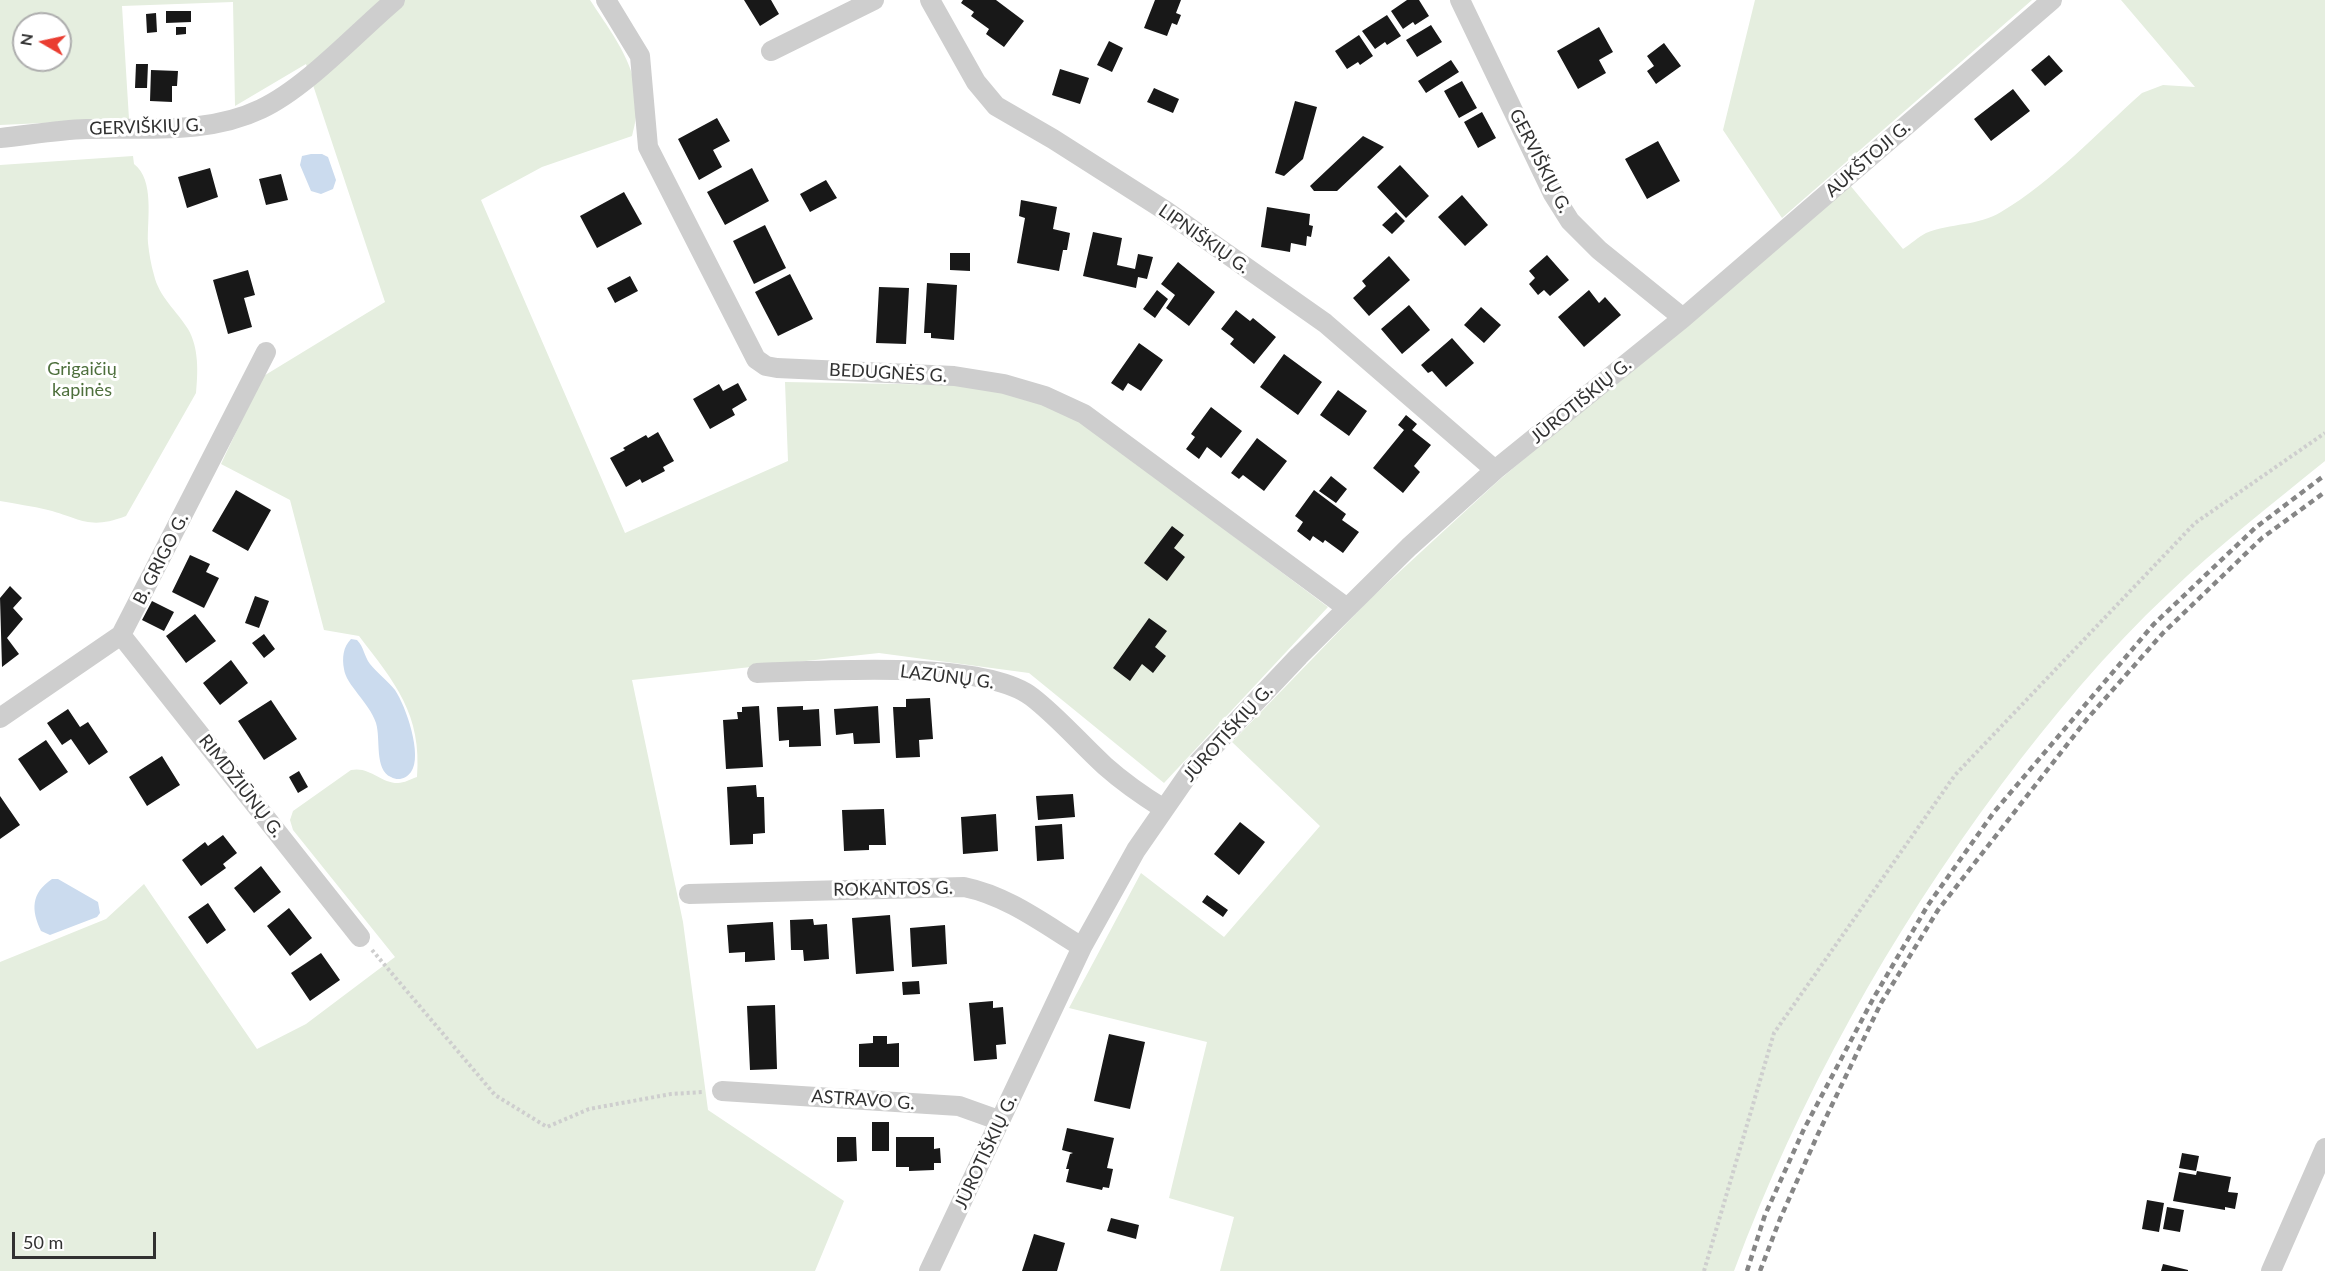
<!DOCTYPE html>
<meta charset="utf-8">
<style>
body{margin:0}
#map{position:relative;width:2325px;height:1271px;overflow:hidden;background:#fff;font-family:Lato,sans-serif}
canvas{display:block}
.north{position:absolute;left:12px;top:12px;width:60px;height:60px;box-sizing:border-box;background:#fff;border:2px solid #adadad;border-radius:50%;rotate:279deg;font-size:16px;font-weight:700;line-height:24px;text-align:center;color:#313131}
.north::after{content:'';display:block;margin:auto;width:21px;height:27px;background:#ea3d31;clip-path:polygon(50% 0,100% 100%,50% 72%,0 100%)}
.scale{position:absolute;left:12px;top:1232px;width:144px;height:27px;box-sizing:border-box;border:3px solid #313131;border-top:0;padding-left:8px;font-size:18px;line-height:21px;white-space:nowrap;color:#313131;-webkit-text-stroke:4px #fff;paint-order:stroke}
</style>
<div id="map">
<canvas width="2325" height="1271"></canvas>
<div class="north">N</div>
<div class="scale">50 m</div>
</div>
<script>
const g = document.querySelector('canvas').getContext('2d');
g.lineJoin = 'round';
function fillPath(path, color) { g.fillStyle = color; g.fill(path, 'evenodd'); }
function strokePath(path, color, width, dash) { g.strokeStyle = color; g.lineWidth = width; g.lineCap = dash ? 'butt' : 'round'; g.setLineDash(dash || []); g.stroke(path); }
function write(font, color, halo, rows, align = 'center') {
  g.font = font + ' Lato,sans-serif'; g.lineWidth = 6; g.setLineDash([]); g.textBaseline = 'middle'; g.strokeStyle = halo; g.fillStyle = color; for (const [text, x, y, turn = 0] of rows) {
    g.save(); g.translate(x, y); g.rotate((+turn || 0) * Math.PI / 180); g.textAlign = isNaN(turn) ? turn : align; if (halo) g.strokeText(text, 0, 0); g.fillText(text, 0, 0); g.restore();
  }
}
fillPath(new Path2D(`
 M0,0h590c29,44 59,80 42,136l-90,31 -61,33 144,333 163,-72 -3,-79 169,3 75,12 55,27 244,183 -164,176 -135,-110 -150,-20 -247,27 51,242 25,188 136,91 -29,70h-815v-309l106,-43 38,-35 113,165 49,-25 89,-67 -102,-127 -3,-10 3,-9 58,-41c19,-4 29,13 47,13 6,0 13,-4 19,-6 5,-63 -22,-94 -58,-141l-35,-6 -34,-130 -69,-36 41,-87 123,-75 -79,-238 -71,42 -2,-104 -111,4 7,113 -129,6zM24,24h36v36h-36z
 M1755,0h277l-250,218 -59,-88z
 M2121,0h204v461c-53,43 -107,85 -156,132 -62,58 -117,124 -168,192 -111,149 -202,312 -267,486h-514l14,-54 -65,-19 38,-156 -138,-34 72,-135 83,64 96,-111 -88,-84 139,-144 127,-117 351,-297 54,65c8,-5 15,-12 23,-16 25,-10 52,-7 75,-21 52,-31 96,-79 141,-119l21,-8 32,2z
 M133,156l1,8c21,16 13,56 14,79 1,10 3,22 6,32 5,22 23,36 34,54 11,19 10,43 8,64l-70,123c-37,14 -44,3 -78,-6 -16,-4 -32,-6 -48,-9v-336z`), '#e5eedf');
fillPath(new Path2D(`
 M311,154h11l6,3 8,23 -3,9 -12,5 -10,-3 -11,-26 2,-9z
 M351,639l6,1c7,7 7,16 13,24 7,9 18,17 25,26 11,16 28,66 16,82 -5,7 -13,9 -20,5 -17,-7 -10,-38 -15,-54 -7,-21 -30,-38 -32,-54 -2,-11 -1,-22 7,-30z
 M52,879h6l40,23 2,11 -3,4 -47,18 -9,-4c-10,-21 -10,-38 11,-52z`), '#cbdbee');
fillPath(new Path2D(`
 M744,0h27l8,14 -19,12z
 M963,0h33l28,21 -20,26 -18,-13 3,-5 -18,-13 3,-4 -13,-9z
 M1155,0h26l-5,13 5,2 -4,10 -5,-2 -5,13 -23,-8z
 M1407,0h12l10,16 -14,9 -2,-3 -10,7 -12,-18z
 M166,11h25v11l-25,1z
 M156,13l1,19 -10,1 -1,-19z
 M1387,15l14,21 -14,9 -2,-3 -10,7 -13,-18z
 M1431,25l11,17 -25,15 -11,-17z
 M176,27h10v7l-10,1z
 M1599,27l14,25 -14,8 7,13 -28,16 -21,-38z
 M1359,35l14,21 -13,9 -2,-3 -11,7 -12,-18z
 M1109,41l14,7 -11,24 -15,-7z
 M1664,43l17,23 -25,18 -9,-13 7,-5 -7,-10z
 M2049,55l14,16 -18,15 -14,-16z
 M1451,60l8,12 -33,21 -8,-12z
 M136,64h12l-1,24h-12z
 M1060,69l29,9 -9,26 -28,-9z
 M151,70l27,1 -1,15h-5v16l-22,-1z
 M1462,81l15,27 -18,10 -15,-27z
 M1154,88l25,11 -6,14 -26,-11z
 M2013,89l17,22 -39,30 -17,-22z
 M1295,101l22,6 -14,52 -19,17 -9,-3z
 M1482,112l14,26 -18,10 -14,-26z
 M717,118l13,23 -17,9 9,17 -23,13 -21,-41z
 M1363,136l21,11 -47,44h-23l-4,-5z
 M1658,141l22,40 -33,18 -22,-40z
 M1400,165l29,31 -23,22 -29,-31z
 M210,168l8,29 -31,11 -9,-31z
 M752,168l17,33 -44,24 -18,-33z
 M281,174l7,26 -22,5 -7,-26z
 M826,180l11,18 -27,14 -10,-18z
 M624,192l18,32 -45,24 -17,-32z
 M1462,195l26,30 -23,21 -27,-29z
 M1021,200l36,7 -4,22 17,4 -3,17h-4l-4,21 -42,-8 8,-45 -6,-2z
 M1267,207l43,7 -1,11 4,1 -2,11 -4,-1 -1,10 -15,-3 -1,9 -29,-5z
 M1396,212l9,9 -13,13 -10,-9z
 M765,225l21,43 -32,16 -21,-43z
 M1093,232l29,6 -5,27 18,4 3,-15 15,3 -6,22 -9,-2 -2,11 -53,-12z
 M950,253h20v18l-20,-1z
 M1547,255l22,25 -19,16 -6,-6 -6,5 -9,-11 6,-6 -6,-7z
 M1389,256l21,24 -41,36 -16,-18 13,-12 -4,-5z
 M1178,262l37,30 -26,34 -23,-18 9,-13 -14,-11z
 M248,270l7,25 -11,3 8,29 -24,7 -15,-54z
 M790,274l23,45 -35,17 -23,-44z
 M630,276l8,15 -23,12 -8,-15z
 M927,283l30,2 -3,55 -23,-2v-5h-7z
 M879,287l30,1 -3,56 -30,-1z
 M1157,290l11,9 -13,19 -12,-9z
 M1589,290l10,13 6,-6 16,18 -37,32 -26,-30z
 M1409,305l21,25 -28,24 -21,-25z
 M1481,307l20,18 -17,18 -20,-18z
 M1236,310l14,11 3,-3 23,19 -22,27 -24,-20 4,-5 -13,-10z
 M1452,338l22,25 -28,24 -14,-16 -4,2 -7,-8z
 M1139,343l24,17 -22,31 -13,-8 -5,8 -12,-8z
 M1284,354l38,28 -24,33 -38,-28z
 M738,383l9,17 -15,9 3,6 -25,14 -17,-30 26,-15 4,7z
 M1338,390l29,21 -18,25 -29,-21z
 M1211,407l31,24 -21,27 -14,-11 -8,12 -13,-10 9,-12 -4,-3z
 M1406,415l11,9 -5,6 19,15 -17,21 6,6 -17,21 -30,-25 31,-38 -6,-5z
 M658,432l16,29 -11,6 2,4 -23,12 -2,-4 -14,8 -16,-29 15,-8 -2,-2 23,-13 2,3z
 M1257,438l30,23 -23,30 -21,-16 -4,4 -8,-6z
 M1331,476l16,13 -11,14 -17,-12z
 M236,490l35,20 -23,41 -36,-20z
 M1314,490l32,24 -4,6 17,12 -16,21 -18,-13 -2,3 -10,-7 -3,5 -13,-10 6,-9 -8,-6z
 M1172,526l12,9 -10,13 11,9 -18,24 -23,-18z
 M190,555l20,9 -4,8 13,6 -15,30 -32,-16z
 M10,586l12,12 -9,10 10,11 -16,19 12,16 -17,13 -2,-69z
 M255,596l14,5 -10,27 -14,-5z
 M152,601l22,11 -10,19 -22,-11z
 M195,614l21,27 -30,22 -20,-27z
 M1149,618l18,13 -12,16 11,9 -13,17 -11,-9 -12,17 -17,-13z
 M264,634l11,15 -11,9 -12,-15z
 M231,660l17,23 -28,22 -17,-22z
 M930,698l3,41 -14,1 1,17 -24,1 -3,-51h13v-8z
 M271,700l26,39 -33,21 -26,-39z
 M759,706l4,61 -37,2 -3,-49 15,-1 -1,-7h5v-5z
 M803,706v4l16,-1 2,37 -32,1v-7l-10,1 -2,-34z
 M878,706l2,37 -26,1 -1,-11 -17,2 -2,-26z
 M68,709l12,18 8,-5 20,30 -19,13 -18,-26 -9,6 -15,-22z
 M46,740l22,32 -28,19 -22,-32z
 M162,756l18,29 -33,21 -18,-29z
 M299,771l9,16 -10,6 -9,-16z
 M756,785l1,12h7l1,36 -12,1v10l-23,1 -3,-58z
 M1073,794l2,23 -37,3 -2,-24z
 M0,796l20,29 -20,14z
 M884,809l2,36h-17v5l-25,1 -2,-41z
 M996,814l2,37 -35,3 -2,-37z
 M1240,822l25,20 -26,33 -25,-21z
 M1062,824l2,35 -27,2 -2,-35z
 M223,835l14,18 -14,11 3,4 -25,18 -19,-26 23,-18 3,4z
 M261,866l20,26 -27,21 -20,-25z
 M1207,895l21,15 -5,7 -21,-15z
 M208,903l18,27 -19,14 -19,-27z
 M289,908l23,30 -22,18 -23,-30z
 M890,915l4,56 -38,3 -4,-56z
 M813,919l1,6 13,-1 2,35 -25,2 -1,-11h-12l-1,-30z
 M773,922l2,38 -30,2v-10l-16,1 -2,-28z
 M945,925l2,39 -35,3 -2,-39z
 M321,953l19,27 -30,21 -19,-28z
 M919,981l1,13 -17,1 -1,-13z
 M993,1001v7l10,-1 3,37 -10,1 1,14 -23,2 -5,-58z
 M775,1005l2,64 -27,1 -3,-64z
 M1109,1034l36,8 -15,67 -36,-8z
 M873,1036h14v8l12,-1v24h-40v-23l14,-1z
 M872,1122h17v29h-17z
 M1067,1128l47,10 -7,30 6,1 -4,19 -6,-1 -1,3 -36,-8 3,-13h-3l4,-15 3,-1 -11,-3z
 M837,1137h19l1,24 -20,1z
 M896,1137h38v12l6,-1 1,15h-7v7l-25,1v-4h-13z
 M2182,1153l17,3 -3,15 -17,-3z
 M2197,1171l34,6 -3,15 10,1 -3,16 -10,-2v3l-52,-9 6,-29 17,3z
 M2147,1200l17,3 -5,29 -17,-3z
 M2167,1207l17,3 -4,22 -17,-3z
 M1111,1218l28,7 -3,14 -29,-8z
 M1034,1234l31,9 -8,28h-35z
 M2163,1264l25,6v1h-27z`), '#181818');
strokePath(new Path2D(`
 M372,950l123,145 52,32 42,-18 82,-15 32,-2
 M1704,1271l70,-238 181,-258 240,-252 130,-90`), '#cecece', 4, [3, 3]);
strokePath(new Path2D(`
 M606,0l34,56 8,91 108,212 10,7 11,2 177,8 50,8 41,12 39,18 263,194
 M930,0l46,82 20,24 57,33 113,72 159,112 170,147
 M1460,0l93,194 17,27 29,29 84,68
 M771,51l103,-51
 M0,138c29,-3 57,-8 86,-9 59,-2 121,6 175,-20 45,-21 95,-76 134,-109
 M121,635l239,302
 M757,673c62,-2 227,-14 275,24 26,20 48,46 73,69 18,16 38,30 59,43
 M0,718l121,-83 145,-283
 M689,894l275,-7c44,9 80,37 118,60
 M722,1091l237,15 42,15
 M929,1271l153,-324 54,-97 56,-81 107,-113 110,-109 86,-77 188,-152 369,-318
 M2271,1271l54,-123`), '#cecece', 20);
strokePath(new Path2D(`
 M1747,1271l18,-56 39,-86 69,-130 55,-94 66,-93 159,-187 102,-97 70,-53
 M1760,1271l20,-52 38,-85 63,-131 57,-93 149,-191 76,-86 99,-95 63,-46`), '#868686', 4.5, [6, 4.5]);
write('18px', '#313131', '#fff', [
 ["GERVIŠKIŲ G.",146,127,-2],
 ["AUKŠTOJI G.",1868,159,-41],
 ["GERVIŠKIŲ G.",1540,161,63],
 ["LIPNIŠKIŲ G.",1204,239,35],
 ["BEDUGNĖS G.",888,373,3],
 ["JŪROTIŠKIŲ G.",1581,401,-39],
 ["B. GRIGO G.",161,559,-63],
 ["LAZŪNŲ G.",947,677,7],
 ["JŪROTIŠKIŲ G.",1228,733,-48],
 ["RIMDŽIŪNŲ G.",241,786,52],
 ["ROKANTOS G.",893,889,-1],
 ["ASTRAVO G.",863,1100,4],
 ["JŪROTIŠKIŲ G.",986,1152,-65]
]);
write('18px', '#4d6f3c', '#fff', [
 ["Grigaičių",82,369],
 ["kapinės",82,390]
]);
</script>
